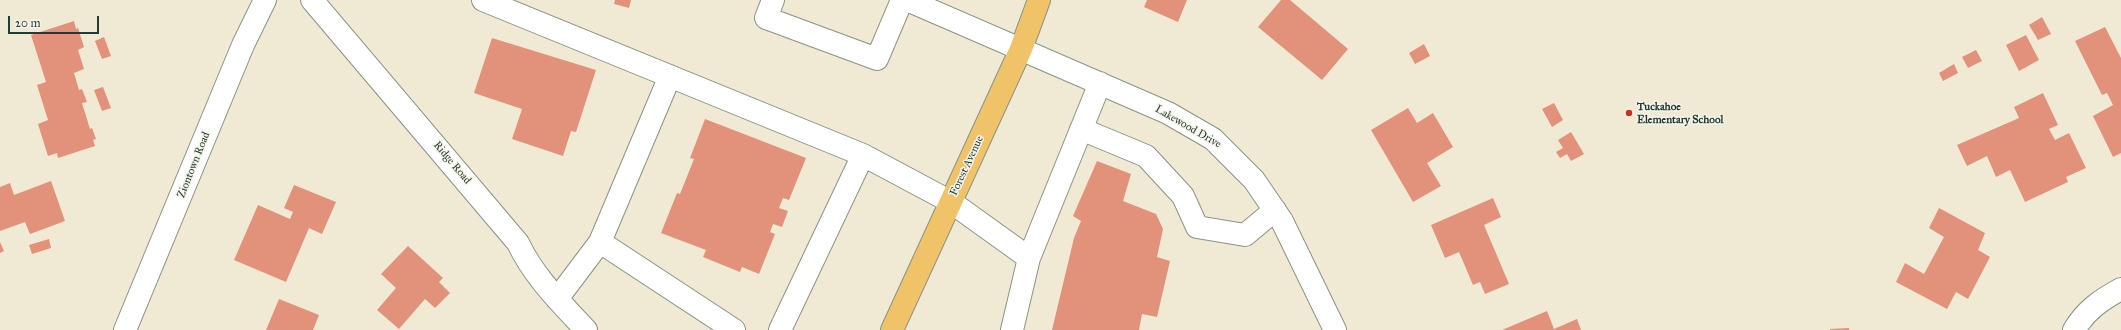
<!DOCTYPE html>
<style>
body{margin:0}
#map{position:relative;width:2121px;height:330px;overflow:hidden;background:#f0ead4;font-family:"IM FELL Great Primer",serif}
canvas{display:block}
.scale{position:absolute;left:8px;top:16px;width:91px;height:18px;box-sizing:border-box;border:2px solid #1f3d34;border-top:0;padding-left:5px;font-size:12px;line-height:14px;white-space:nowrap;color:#1f3d34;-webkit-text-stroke:3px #f7f3e8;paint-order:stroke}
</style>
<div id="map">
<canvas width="2121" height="330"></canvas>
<div class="scale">20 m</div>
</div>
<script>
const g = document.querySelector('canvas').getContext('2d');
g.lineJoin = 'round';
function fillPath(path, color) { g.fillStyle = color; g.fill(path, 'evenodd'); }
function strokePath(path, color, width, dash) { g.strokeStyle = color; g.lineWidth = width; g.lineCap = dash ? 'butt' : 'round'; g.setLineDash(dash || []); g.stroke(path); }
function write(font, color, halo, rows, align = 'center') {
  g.font = font + ' "IM FELL Great Primer",serif'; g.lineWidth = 3; g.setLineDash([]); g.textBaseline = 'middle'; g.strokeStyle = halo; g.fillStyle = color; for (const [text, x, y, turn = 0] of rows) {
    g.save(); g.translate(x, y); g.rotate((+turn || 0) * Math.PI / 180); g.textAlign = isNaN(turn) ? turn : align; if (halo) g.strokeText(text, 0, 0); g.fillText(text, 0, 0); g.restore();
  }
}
fillPath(new Path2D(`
 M615,0h16l-2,8 -15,-4z
 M1147,0h40l-9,22 -34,-15z
 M1281,0h9l58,49 -26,31 -64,-53z
 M2042,17l9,17 -13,6 -9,-15z
 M74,21l2,8 2,-1 6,19 -6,3 6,19 -10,4 5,17 3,-1 5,13 -5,1 8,26 2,-1 4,11 -3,1 2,6 -37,12 -1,-5 -9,3 -10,-32 10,-4 -11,-35 9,-3 -15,-47z
 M2105,27l16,31v95l-8,4 -20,-41 20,-11 -6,-12 -5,2 -27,-54z
 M2026,35l13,25 -20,11 -13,-26z
 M104,37l7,19 -9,3 -7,-18z
 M492,38l104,32 -20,62 -5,-1 -8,25 -51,-17 10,-30 -48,-16z
 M1424,44l6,12 -15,8 -6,-11z
 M1976,50l6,11 -14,7 -6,-11z
 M1954,64l4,9 -15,8 -4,-8z
 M103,87l8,21 -9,3 -8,-21z
 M2043,93l15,32 -9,4 6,11 14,-7 17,35 -20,9 2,5 -43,20 -15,-32 -14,7 -9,-21 -20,10 -10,-21 62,-27 -5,-11z
 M1554,103l9,17 -11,7 -10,-18z
 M1408,108l9,15 16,-10 20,34 -26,16 14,23 -28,16 -42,-72z
 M705,119l101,39 -17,42 -6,-2 -4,10 9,3 -6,16 -9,-3 -3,8 5,2 -16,40 -17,-7 -2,5 -37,-15 3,-7 -45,-17 16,-40 3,1 14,-35 -4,-1z
 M1571,132l13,22 -13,7 -4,-7 -7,4 -4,-6 7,-4 -5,-8z
 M1097,161l34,13 -8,27 33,13 7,15 -6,28 13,4 -13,56 -15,-3 -3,16h-87l22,-92 7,-17 -8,-5z
 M51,181l14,40 -35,13 -5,-12 -25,9v-44l10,-4 4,12z
 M294,185l42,17 -14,32 -13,-6 -23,54 -52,-22 24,-55 32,14 3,-7 -9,-4z
 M1493,198l8,19 -17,8 25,59 -24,10 -5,-12 -7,3 -14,-33 -14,6 -14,-33z
 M1939,208l46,25 -7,17 12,7 -22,42 -12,-7 -9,17 -51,-27 9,-19 19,11 20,-37 -15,-9z
 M49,239l2,9 -19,6 -3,-9z
 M0,242l4,9 -4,2z
 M408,246l35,32 -4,4 11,11 -15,15 -10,-9 -26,30 -22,-19 19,-22 -15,-14z
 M279,299l40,16 -6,15h-47z
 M1547,311l7,18 23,-10 4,11h-79z
 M1849,328v2h-19v-1z`), '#e2917a');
const minor = new Path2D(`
 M312,0l206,243c16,34 43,60 68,87
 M483,0l380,155 88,47 78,56 -17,72
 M773,0l-7,18 111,41 25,-59
 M907,0l261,113 45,26 41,41 28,41 53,109
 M1081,129l65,27 37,40 14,31 48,8 30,-25
 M600,242l134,88
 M1029,258l71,-175
 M557,299l43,-57 70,-166
 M125,330l118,-285 22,-45
 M780,330l83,-175
 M2074,330c12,-20 27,-30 47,-41`);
const major = new Path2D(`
 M892,330l129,-281 18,-49`);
strokePath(minor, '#889484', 24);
strokePath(major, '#889484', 24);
strokePath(minor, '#fff', 22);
strokePath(major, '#f0c369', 22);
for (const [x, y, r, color] of [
 [1629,113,4,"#c8321e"]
]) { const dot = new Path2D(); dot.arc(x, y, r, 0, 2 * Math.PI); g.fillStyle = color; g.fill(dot); strokePath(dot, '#f7f3e8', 1.5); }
write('bold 11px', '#1f3d34', '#f7f3e8', [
 ["Tuckahoe",1637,107],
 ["Elementary School",1637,120]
], 'left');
write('11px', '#1f3d34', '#f7f3e8', [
 ["Lakewood Drive",1188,127,30],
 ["Ridge Road",452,163,50],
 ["Ziontown Road",194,165,-68],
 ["Forest Avenue",967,166,-65]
]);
</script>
